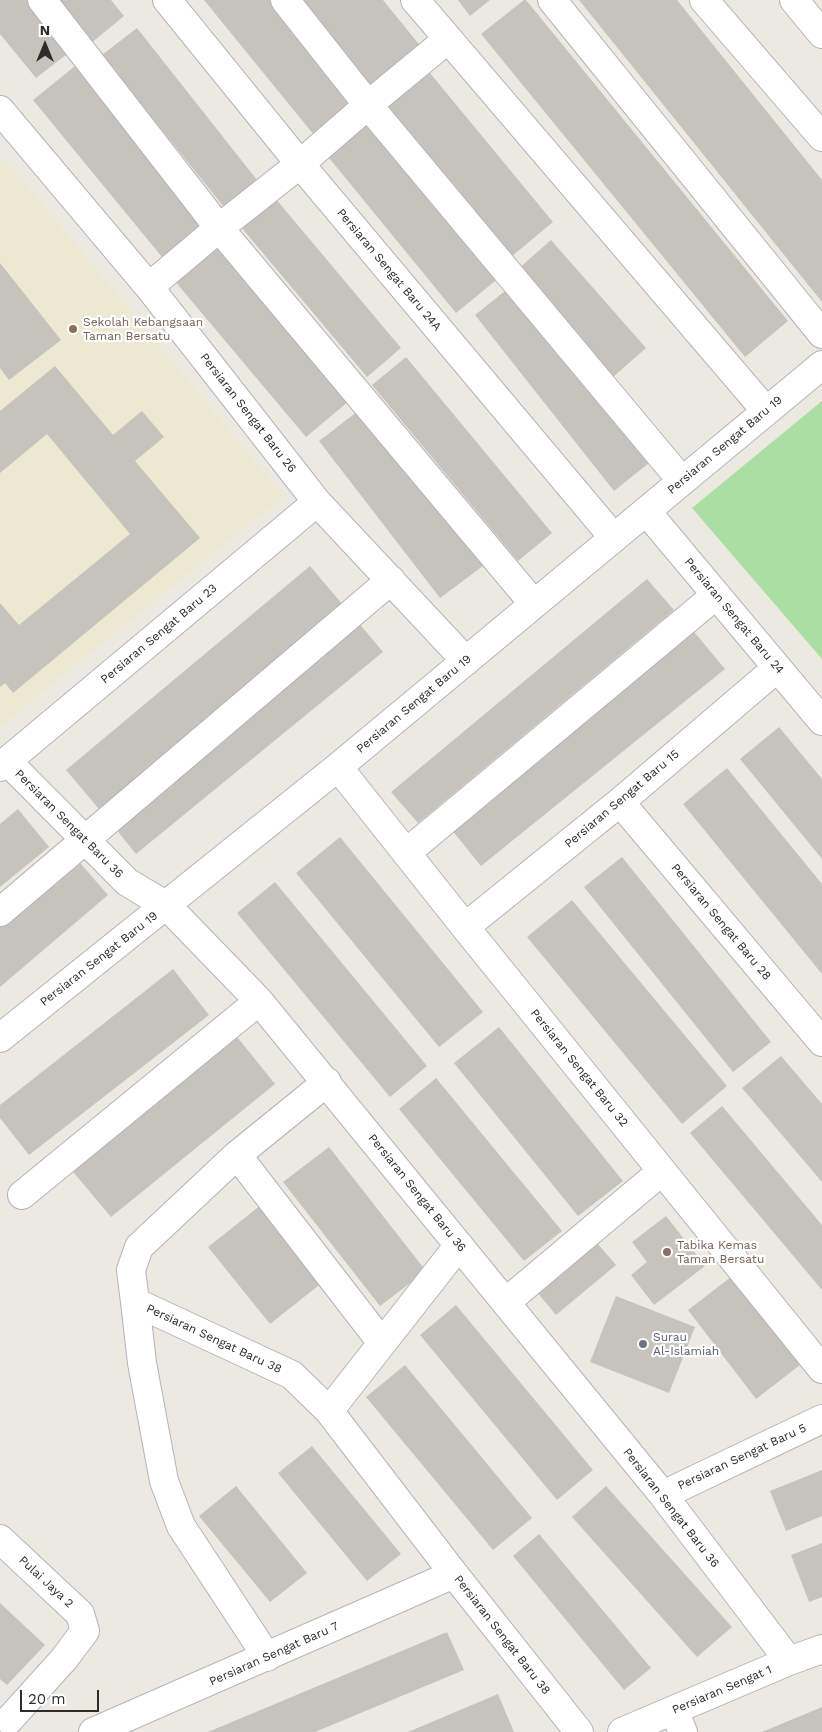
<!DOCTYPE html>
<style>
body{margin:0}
#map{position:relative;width:822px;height:1732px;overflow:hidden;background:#ece9e0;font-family:"Work Sans",sans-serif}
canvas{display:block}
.north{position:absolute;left:20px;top:20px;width:50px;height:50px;-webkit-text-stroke:4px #fff;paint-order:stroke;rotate:0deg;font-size:14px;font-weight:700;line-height:20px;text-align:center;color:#2c2c2c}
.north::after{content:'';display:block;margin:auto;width:18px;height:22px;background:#2c2c2c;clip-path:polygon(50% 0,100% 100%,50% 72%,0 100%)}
.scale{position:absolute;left:20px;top:1690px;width:79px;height:22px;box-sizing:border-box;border:2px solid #2c2c2c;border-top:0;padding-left:6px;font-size:15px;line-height:18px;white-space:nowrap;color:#2c2c2c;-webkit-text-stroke:4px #fff;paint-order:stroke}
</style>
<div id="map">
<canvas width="822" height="1732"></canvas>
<div class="north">N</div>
<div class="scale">20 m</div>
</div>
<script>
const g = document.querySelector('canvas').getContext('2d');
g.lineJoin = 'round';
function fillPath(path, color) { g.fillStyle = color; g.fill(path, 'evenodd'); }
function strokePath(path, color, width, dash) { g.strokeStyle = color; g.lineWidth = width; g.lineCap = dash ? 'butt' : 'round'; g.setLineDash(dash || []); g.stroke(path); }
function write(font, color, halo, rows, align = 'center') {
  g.font = font + ' "Work Sans",sans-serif'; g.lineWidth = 4.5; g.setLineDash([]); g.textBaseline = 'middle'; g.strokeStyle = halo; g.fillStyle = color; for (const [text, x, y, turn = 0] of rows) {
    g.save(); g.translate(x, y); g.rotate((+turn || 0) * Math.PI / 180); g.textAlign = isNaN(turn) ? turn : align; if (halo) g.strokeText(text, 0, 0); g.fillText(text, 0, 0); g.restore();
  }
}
fillPath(new Path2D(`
 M5,159l278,337 -283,230v-563z`), '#ece8d1');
fillPath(new Path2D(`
 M822,401v258l-130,-151z`), '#abdea2');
fillPath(new Path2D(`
 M0,0h29l42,51 -35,27 -36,-44z
 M55,0h56l13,16 -34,28z
 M204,0h70l82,101 -42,34z
 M297,0h86l39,48 -50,41z
 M458,0h32l-20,16z
 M524,0h2l262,321 -43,36 -264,-323z
 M579,0h98l145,180v122z
 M137,28l120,152 -34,26 -121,-151z
 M80,62l129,157 -47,38 -129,-157z
 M425,67l128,155 -42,35 -129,-155z
 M369,117l131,160 -44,36 -131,-160z
 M275,198l126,150 -34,29 -126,-150z
 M223,239l132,157 -49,41 -132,-157z
 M551,240l95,108 -33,29 -95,-108z
 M0,263l61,77 -52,40 -9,-12z
 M510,287l139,176 -35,28 -139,-176z
 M406,357l146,176 -34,28 -146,-176z
 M55,366l58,69 29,-24 22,26 -29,24 65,77 -187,155 -8,-10 -5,4v-84l19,22 111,-91 -83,-100 -47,39v-62z
 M362,408l121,158 -43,32 -121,-157z
 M310,566l33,39 -244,204 -33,-39z
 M647,579l27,31 -256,213 -27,-31z
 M358,622l25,30 -247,202 -25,-31z
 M690,627l35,42 -244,197 -34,-42z
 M779,727l43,52v80l-82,-100z
 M727,768l95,116v90l-139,-170z
 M18,809l31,38 -49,40v-63z
 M340,837l143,175 -44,35 -143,-174z
 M74,856l34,39 -108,92v-68z
 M622,857l149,185 -38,30 -149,-185z
 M275,882l152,184 -37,31 -153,-184z
 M572,900l155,186 -45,38 -155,-187z
 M173,969l36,46 -180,140 -29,-37v-13z
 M499,1027l124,154 -45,35 -124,-153z
 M234,1033l41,51 -164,133 -42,-50z
 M781,1056l41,48v78l-80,-94z
 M436,1078l126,153 -38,30 -125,-152z
 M722,1106l100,119v65l-132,-157z
 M329,1147l97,124 -46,35 -97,-124z
 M261,1205l62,77 -53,42 -62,-77z
 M666,1216l39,50 -51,39 -23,-30 16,-13 -15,-20z
 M590,1235l26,30 -60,50 -25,-30z
 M731,1277l69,88 -44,34 -68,-89z
 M616,1296l79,31 -26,66 -79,-31z
 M456,1305l137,165 -36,30 -137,-165z
 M405,1365l127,153 -39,32 -127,-153z
 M312,1446l89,108 -34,27 -89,-108z
 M822,1470v46l-36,15 -16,-40z
 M236,1486l71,87 -37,29 -71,-86z
 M606,1486l126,141 -35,30 -125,-140z
 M539,1534l112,134 -27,22 -111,-134z
 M822,1543v54l-13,5 -18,-47z
 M0,1603l45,42 -38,40 -7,-6z
 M447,1632l17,38 -149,62h-107z
 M498,1694l16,38h-106z
 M822,1707v25h-60z`), '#c5c3bb');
const minor = new Path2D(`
 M42,0l177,228 315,376
 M167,0l133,164 314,374
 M285,0l83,105 314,376
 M415,0l351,411
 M552,0l270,334
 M704,0l118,137
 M794,0l28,34
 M0,110l149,177 168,215 149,159
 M149,287l70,-59 81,-64 68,-59 80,-66
 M646,511l176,210
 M7,761l120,121 40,24 92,95 404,494 126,166
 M0,767l317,-265
 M338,767l127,160 357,442
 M620,802l202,240
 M406,853l310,-258
 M0,912l391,-332
 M465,927l155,-125 157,-134
 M0,1038l338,-271 484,-402
 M327,1082l-90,73 -98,92 -8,23 4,32 157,73 37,36 125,163 125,158
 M237,1155l145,188
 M22,1195l237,-194
 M135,1302l7,61 22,118 17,45 86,131
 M506,1302l156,-131
 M329,1411l130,-166
 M663,1495l159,-76
 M0,1539l80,75 5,17 -21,28 -55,61
 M674,1711l9,21
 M93,1732l361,-158
 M622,1732l167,-71 33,-12`);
strokePath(minor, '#b3b3be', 30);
strokePath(minor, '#fff', 28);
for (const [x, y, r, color] of [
 [73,329,5,"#8d6e63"],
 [667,1252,5,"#8d6e63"],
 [643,1344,5,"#6b7280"]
]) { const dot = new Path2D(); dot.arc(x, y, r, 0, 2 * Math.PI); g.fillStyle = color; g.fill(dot); strokePath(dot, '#fff', 2); }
write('12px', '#2c2c2c', '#fff', [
 ["Persiaran Sengat Baru 24A",389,270,50],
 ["Persiaran Sengat Baru 26",248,413,52],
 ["Persiaran Sengat Baru 19",725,445,-40],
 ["Persiaran Sengat Baru 24",734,616,50],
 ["Persiaran Sengat Baru 23",159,634,-40],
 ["Persiaran Sengat Baru 19",414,704,-40],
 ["Persiaran Sengat Baru 15",622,799,-40],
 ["Persiaran Sengat Baru 36",69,824,45],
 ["Persiaran Sengat Baru 28",721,922,50],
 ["Persiaran Sengat Baru 19",99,959,-38],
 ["Persiaran Sengat Baru 32",579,1068,51],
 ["Persiaran Sengat Baru 36",417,1193,51],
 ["Persiaran Sengat Baru 38",214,1339,25],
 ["Persiaran Sengat Baru 5",742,1457,-25],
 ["Persiaran Sengat Baru 36",671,1508,52],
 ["Pulai Jaya 2",46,1582,43],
 ["Persiaran Sengat Baru 38",502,1635,52],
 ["Persiaran Sengat Baru 7",274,1654,-24],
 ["Persiaran Sengat 1",722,1690,-23]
]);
write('12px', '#785e54', '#fff', [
 ["Sekolah Kebangsaan",83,322],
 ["Taman Bersatu",83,336],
 ["Tabika Kemas",677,1245],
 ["Taman Bersatu",677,1259]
], 'left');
write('12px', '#5b616d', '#fff', [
 ["Surau",653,1337],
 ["Al-Islamiah",653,1351]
], 'left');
</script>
